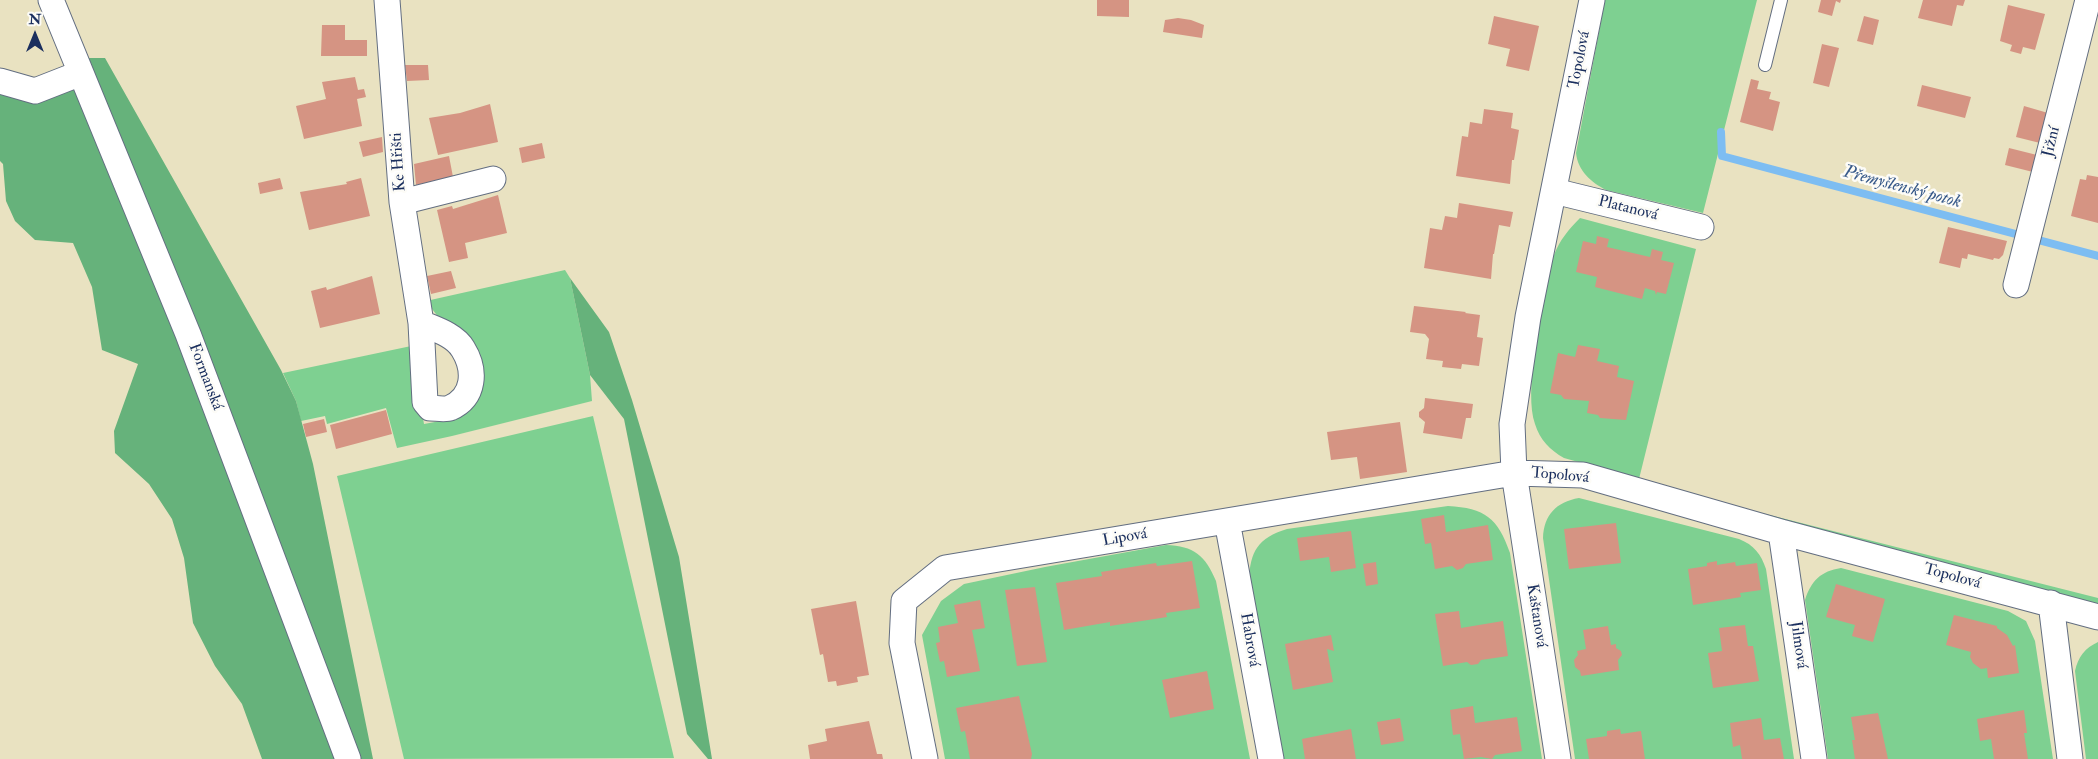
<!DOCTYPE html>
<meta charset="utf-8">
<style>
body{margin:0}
#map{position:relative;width:2098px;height:759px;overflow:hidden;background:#e9e2c1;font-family:"IM FELL Double Pica",serif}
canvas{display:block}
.north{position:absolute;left:10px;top:10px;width:50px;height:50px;-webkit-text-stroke:4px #fdfcf7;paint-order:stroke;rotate:0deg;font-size:14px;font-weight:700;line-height:20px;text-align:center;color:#1b2f5e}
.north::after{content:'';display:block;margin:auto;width:18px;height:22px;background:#1b2f5e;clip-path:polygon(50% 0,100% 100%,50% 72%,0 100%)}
</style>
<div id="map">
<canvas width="2098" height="759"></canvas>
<div class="north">N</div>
</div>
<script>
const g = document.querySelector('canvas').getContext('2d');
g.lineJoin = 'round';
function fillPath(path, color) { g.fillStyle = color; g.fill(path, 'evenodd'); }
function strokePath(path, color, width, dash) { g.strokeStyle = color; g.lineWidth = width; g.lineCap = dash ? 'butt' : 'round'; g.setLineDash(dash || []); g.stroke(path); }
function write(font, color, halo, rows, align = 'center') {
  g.font = font + ' "IM FELL Double Pica",serif'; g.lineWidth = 5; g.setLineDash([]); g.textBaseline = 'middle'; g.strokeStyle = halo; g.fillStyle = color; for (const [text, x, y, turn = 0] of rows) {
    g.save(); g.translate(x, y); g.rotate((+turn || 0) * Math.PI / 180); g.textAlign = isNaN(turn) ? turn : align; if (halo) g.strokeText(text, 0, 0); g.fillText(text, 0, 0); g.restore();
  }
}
fillPath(new Path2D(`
 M1605,0h152l-54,213 -97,-23c-15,-8 -28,-19 -30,-37z
 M1580,218l116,31 -57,230 -75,-21c-14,-8 -24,-18 -29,-34 -11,-32 5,-105 12,-139 2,-10 3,-21 7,-30 6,-15 14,-25 26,-37z
 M565,270l5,8 20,97 2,26 -140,35 -55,12 -11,-40 -59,16 -2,-8 -24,5 -5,-20 -13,-28 133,-28 -1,28 9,51 27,-5 17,-63 -42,-55z
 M593,416l81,342 -270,1 -67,-283z
 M1639,482l459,116v15z
 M1579,498l160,41c15,6 22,15 27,30l28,190h-219l-32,-221c1,-23 13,-36 36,-40z
 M1448,506c37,2 50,12 62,47l32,206h-258l-35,-178c1,-30 9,-43 38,-52z
 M1166,545c28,1 39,10 50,36l34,178h-305l-23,-124 19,-34 23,-17 81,-17z
 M1841,568l167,43 18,10 9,20 18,118h-225l-23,-159c6,-19 16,-29 36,-32z
 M2098,642v117h-12l-11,-88c3,-14 10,-23 23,-29z`), '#7ed091');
fillPath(new Path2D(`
 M84,58h21l176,312 15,31 17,63 60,295h-111l-20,-55 -27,-38 -22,-43 -9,-65 -12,-39 -23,-35 -34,-31 -1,-22 24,-67 -36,-14 -10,-63 -19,-44 -38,-3 -20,-19 -9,-20 -3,-37 -3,-3v-70l28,8z
 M570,278l39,54 23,68 47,157 33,202h-4l-21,-25 -63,-315 -34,-44z`), '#66b27b');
strokePath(new Path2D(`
 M1721,132l1,24 376,100`), '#7dbdf2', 8);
fillPath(new Path2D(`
 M1097,0h32v17l-32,-1z
 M1821,0h20l-1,3 -4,-2 -4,15 -14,-4z
 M1923,0h42l-2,6 -6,-1 -5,21 -34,-8z
 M2008,5l37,9 -10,36 -12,-3 -2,7 -11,-3 2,-6 -12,-4z
 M1494,16l45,10 -10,45 -23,-5 4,-17 -22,-5z
 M1864,16l15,4 -6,25 -16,-4z
 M1178,18l13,2 13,5 -2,13 -39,-6 2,-12z
 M322,25h23v15h22v16h-46z
 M1822,44l17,4 -10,39 -16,-4z
 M405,65h23l1,15 -22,1z
 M355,77l3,13 6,-1 2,8 -9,2 5,27 -58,13 -8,-33 30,-7 -4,-17z
 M1751,79l8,2 -2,8 14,3 -2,7 11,3 -7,29 -33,-9z
 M1922,85l49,12 -6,21 -48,-12z
 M490,104l8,38 -60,13 -9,-37 31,-5z
 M2024,106l24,7 -8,30 -24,-6z
 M1484,109l29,4 -2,15 8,2 -5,30h-2l-2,24 -54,-8 6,-40 6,1 2,-15 12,2z
 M382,137l1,15 -20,5 -4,-15z
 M542,143l3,15 -23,5 -3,-15z
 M2009,148l28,7 -4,17 -28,-7z
 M449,156l4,21 -37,8 -2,-21z
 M2087,175l11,2v46l-27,-7 9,-37 6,1z
 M280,178l3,11 -23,5 -2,-11z
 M361,178l9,38 -61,14 -9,-38 47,-8 -1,-2z
 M498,195l9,38 -42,10 3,15 -19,4 -12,-52 15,-4 1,3z
 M1459,203l54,9 -3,15 -11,-2 -5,29h-1l-2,25 -67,-11 6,-40 12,2 3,-14 12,2z
 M1948,227l59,14 -4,14 -4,4 -5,-1 -1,2 -25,-6 -1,5 -5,-1 -2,10 -21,-5z
 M1597,236l12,3 -2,8 43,10 2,-8 11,3 -2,8 13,3 -8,31 -9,-2 -1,3 -1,-4 -10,-3 -3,11 -47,-12 2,-10 -21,-5 7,-31 13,3z
 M451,271l5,17 -25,6 -4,-18z
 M372,276l8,38 -60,14 -9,-37 15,-4 1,3z
 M1414,306l52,6 -1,1 15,2 -3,22 6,1 -4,28 -17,-2 -1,5 -19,-2 1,-6 -17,-2 3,-20 -4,-5 -15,-2z
 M1578,345l22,4 -3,12 22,5 -2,11 17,4 -8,39 -26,-2 -2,-3 -11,-2 2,-12 -25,-2 -3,-4 -11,-2 8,-40 17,4z
 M1425,398l48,6 -2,14h-5l-4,21 -39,-6 2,-11 -6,-5v-5l5,-4z
 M386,410l6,24 -56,15 -6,-24z
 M324,419l3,13 -21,5 -3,-13z
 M1400,422l7,50 -47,7 -3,-22 -26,3 -4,-28z
 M1444,515l2,17 42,-7 5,35 -27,4 -3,4 -6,2 -5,-4 -17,3 -4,-26 -6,1 -4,-25z
 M1616,523l5,40 -52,6 -5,-40z
 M1351,531l5,37 -25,4 -2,-15 -29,4 -3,-23z
 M1192,561l8,47 -34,5 1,4 -57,9v-4l-46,8 -8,-47 46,-7 -1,-4 55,-9 1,3z
 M1717,561v4l18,-3 1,4 21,-3 4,27 -21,3 1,4 -48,8 -5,-36 19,-3v-3z
 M1376,562l2,22 -12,2 -3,-22z
 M1836,584l49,15 -12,43 -21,-6 3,-11 -29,-8z
 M1035,587l12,75 -30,4 -12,-76z
 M980,600l5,28 -13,2 8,41 -33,6 -3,-16 -4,1 -4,-19 4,-1 -2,-15 20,-4 -4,-18z
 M856,601l13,74 -12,2 1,5 -21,4 -1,-5 -8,1 -5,-28 -3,1 -9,-46z
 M1459,611l2,17 42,-7 5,35 -27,4 -3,4 -7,1 -4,-3 -24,4 -8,-52z
 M1954,615l43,11v2l10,7 6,11 2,-1 4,28 -31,5 -1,-10 -6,1 -8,-6 -3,-6 1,-5 -25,-7z
 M1745,625l3,21h5l6,35 -46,7 -5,-35 14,-2 -3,-23z
 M1608,626l3,19 5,-1v4l5,3 1,4 -4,5 1,10 -38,6 -1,-5 -5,-4 -1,-7 4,-5 -1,-4 9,-2 -3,-19z
 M1331,635l3,16 -7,-2 6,33 -40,8 -8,-46z
 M1207,671l7,38 -44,9 -8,-38z
 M1019,696l13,58 -1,5h-61l-5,-28 -4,1 -5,-24z
 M1473,706l2,17 42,-6 5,34 -27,4 -3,4 -11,-2 -17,2 -4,-25 -7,1 -3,-25z
 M2024,710l3,23h-3l4,26h-34l-3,-20 -11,2 -3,-22z
 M1878,713l10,46h-33l-3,-19h3l-4,-23z
 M1400,718l4,23 -23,4 -4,-23z
 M1761,718l3,22 16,-2 4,21h-42l-2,-14 -7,2 -3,-24z
 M869,721l8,33h5l1,5h-73l-2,-14 19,-4 -2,-12z
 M1351,729l5,30h-51l-3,-20z
 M1620,729l1,5 20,-3 4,28h-56l-3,-20 21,-3v-5z`), '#d59483');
const service = new Path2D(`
 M1765,65l16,-65`);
const minor = new Path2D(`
 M51,0l137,334 160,425
 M387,0l15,202 19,121 4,79 5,6c6,0 15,2 20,0 25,-11 26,-38 13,-59 -8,-14 -28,-20 -42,-26
 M1592,0l-64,317 -16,107 2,49 69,2 198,57 317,85
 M0,81l35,10 46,-18
 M1554,191l147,36
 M402,202l91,-23
 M2016,285l72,-285
 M1227,521l44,238
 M1781,532l33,227
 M2051,603l19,156
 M925,759l-23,-116 2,-42 41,-33 569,-95 44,286`);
strokePath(service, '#636e81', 14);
strokePath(minor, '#636e81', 27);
strokePath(service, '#fff', 12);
strokePath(minor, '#fff', 25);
write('16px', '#1b2f5e', '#fdfcf7', [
 ["Topolová",1580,60,-79],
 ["Jižní",2052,142,-76],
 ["Ke Hřišti",399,162,-94],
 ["Platanová",1628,209,14],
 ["Formanská",205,377,69],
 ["Topolová",1560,476,5],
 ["Lipová",1125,538,-10],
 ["Topolová",1952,577,15],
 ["Kaštanová",1536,616,81],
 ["Habrová",1249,640,80],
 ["Jilmová",1798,645,82]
]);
write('italic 18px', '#385a8a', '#fdfcf7', [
 ["Přemyšlenský potok",1902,188,15]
]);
</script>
